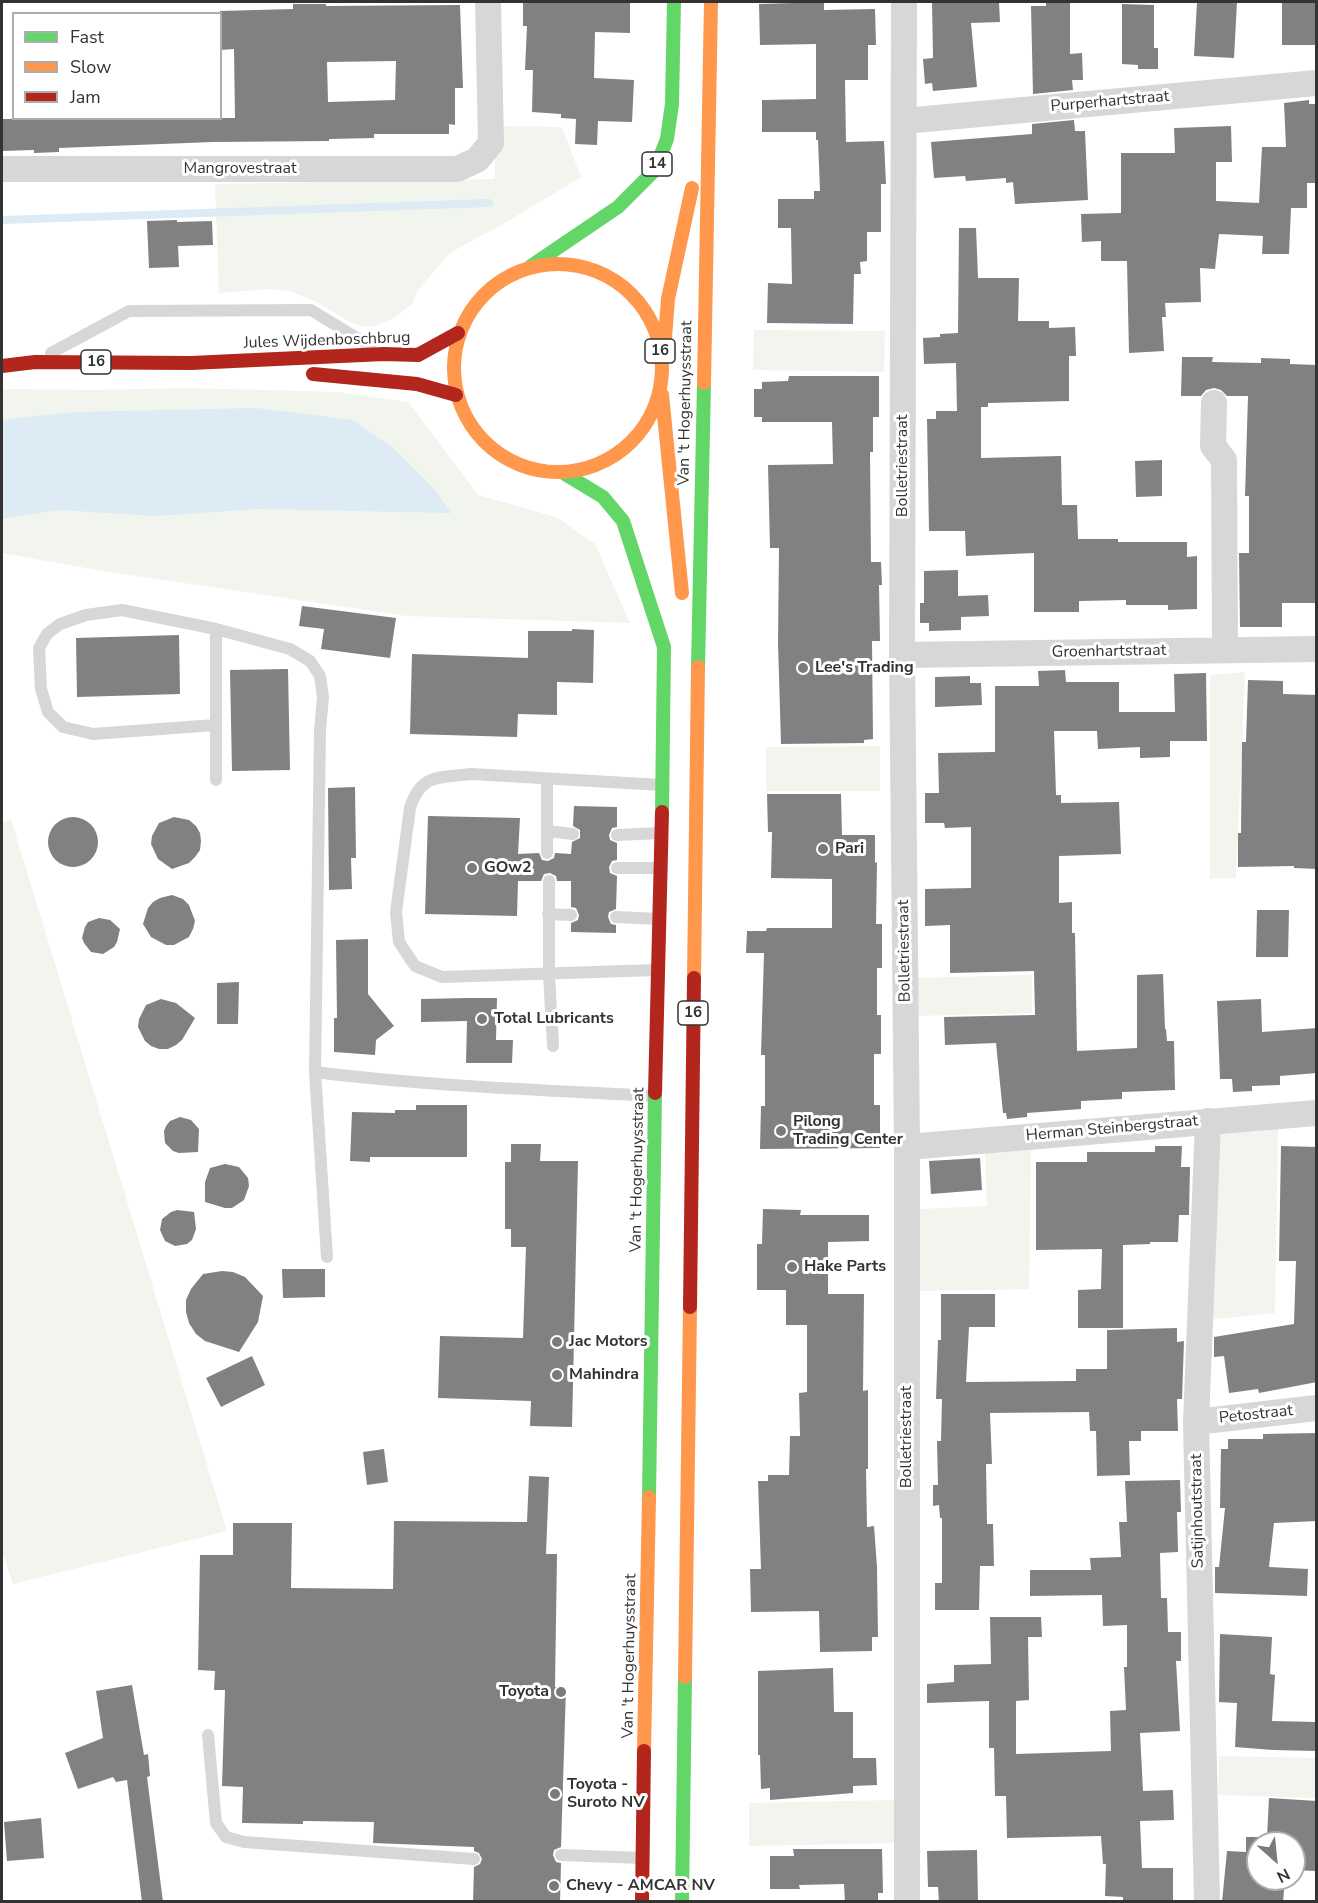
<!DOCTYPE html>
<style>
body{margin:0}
#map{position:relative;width:1318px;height:1903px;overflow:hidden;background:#fff;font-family:"Nunito Sans",sans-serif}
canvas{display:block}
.frame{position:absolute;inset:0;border:3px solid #333;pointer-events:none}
.legend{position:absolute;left:12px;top:12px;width:210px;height:108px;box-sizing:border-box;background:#fff;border:2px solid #adadad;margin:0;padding:8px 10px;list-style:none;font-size:18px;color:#333}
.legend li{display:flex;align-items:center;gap:12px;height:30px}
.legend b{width:30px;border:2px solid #adadad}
.north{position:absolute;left:1246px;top:1831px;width:60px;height:60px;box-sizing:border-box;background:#fff;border:2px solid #adadad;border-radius:50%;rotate:153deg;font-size:16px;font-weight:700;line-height:24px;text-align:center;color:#333}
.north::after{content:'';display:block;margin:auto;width:21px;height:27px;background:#7a7a7a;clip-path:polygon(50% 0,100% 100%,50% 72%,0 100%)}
</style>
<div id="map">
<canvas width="1318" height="1903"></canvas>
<div class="frame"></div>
<ul class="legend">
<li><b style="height:8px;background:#63d668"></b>Fast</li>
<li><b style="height:8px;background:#ff974d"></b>Slow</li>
<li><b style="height:8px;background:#b3261e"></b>Jam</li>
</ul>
<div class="north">N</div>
</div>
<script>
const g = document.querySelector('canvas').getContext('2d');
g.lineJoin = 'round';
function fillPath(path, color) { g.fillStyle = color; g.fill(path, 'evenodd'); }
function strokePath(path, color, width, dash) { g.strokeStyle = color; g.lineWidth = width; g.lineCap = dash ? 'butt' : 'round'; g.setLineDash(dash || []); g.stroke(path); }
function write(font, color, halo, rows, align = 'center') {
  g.font = font + ' "Nunito Sans",sans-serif'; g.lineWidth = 6; g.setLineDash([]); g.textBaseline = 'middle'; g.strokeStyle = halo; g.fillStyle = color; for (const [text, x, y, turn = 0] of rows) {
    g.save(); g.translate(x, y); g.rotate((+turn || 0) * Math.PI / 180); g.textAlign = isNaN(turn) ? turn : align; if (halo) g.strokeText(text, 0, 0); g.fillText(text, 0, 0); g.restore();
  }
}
fillPath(new Path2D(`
 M495,126l67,1 19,50 -71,43 -60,33 -32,37 -6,14 -16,13 -21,9 -12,1 -13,-5 -35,-21 -25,-10 -22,-2 -49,4 -4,-109 280,-5z
 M754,330l131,1 -1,41 -131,-2z
 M185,388l153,4 70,10 70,93 78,22 39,27 35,79 -223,-7 -304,-45 -101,-18v-164l95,1z
 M1245,672l-9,206 -26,1v-204z
 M880,746v45h-114v-44z
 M11,819l216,712 -214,53 -11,-33v-728z
 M1032,975v38l-119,3v-38z
 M1278,1125l-3,188 -69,7 8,-180 8,-7z
 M1031,1150l-2,139 -110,2 1,-82 67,-3 -2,-55z
 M1219,1756l97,2v40l-98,-3z
 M896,1800l1,43 -148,3v-43z`), '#f1f5ed');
fillPath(new Path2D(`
 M256,408l97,12 40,28 42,42 16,23 -192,-4 -103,7 -98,-6 -56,9v-99l74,-8z`), '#ddebf4');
strokePath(new Path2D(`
 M2,220l487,-17`), '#ddebf4', 8);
fillPath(new Path2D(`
 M523,2h107v31l-35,-1 -1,46 40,2 -2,42 -34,-1 -1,24 -22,-1 1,-25 -15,-1v-4l-29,-2 1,-42h-8l2,-44h-4z
 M824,2v8l51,-1 1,36h-8v35h-23l1,62 38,-1 2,43h-5v48h-14v29l-7,1 1,12h-7l-1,50 -86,-1 1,-40 24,1 -1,-56h-13v-29h36v-8h6l-2,-51h-2v-8h-54v-32l54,-1v-55l-56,1 -1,-41z
 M932,2h67l1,20 -29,1 6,64 -44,4 -1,-8 -7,1 -2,-25 10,-1z
 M1046,2h24v52l12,-1 1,27h-11l1,10 -40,4 -2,-88h15z
 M1197,2h40l-3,56 -40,-2z
 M1282,2h35v43h-35z
 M293,4h33v2l134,-1 3,83h-8v37l-6,-1v10h-75v4l-45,1v2l-116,1 -154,6v4l-25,1v-3l-32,1v-32l233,-1 -1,-69 -14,1v-39l73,-2zM396,61l-1,39 -67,2 -1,-40z
 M1122,4l32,1v43h4v21h-20v-4l-16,-1z
 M1309,100v4h6l2,69 -2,10h-8v25h-16l-2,46h-27l1,-18 -44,-2 -4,35 -15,-1 1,34 -36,1 1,14h-4l2,34 -35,2 -2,-92h-26v-20l-19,1 -1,-28 40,-1v-60h54l-1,-25 57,-2 1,36h-16v39l43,2 3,-56h24l-2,-44z
 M1074,120l1,11h10l3,69 -73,4 -2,-22 -7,1v-5l-40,3 -1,-5 -31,2 -3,-36 101,-8v-10z
 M177,220v2l35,-1 1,24 -35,1 1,21 -30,1 -2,-47z
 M959,228h17l2,50h41l-1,43h31v7l26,-1 1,29h-7v45l-81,2v4h-7v51l80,-2 1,49h15l1,34h40v3h69v15l10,-1v53l-29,1v-5h-42v-5l-47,1v11h-45v-59l-68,3 -1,-25h-36l-2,-112h9v-8h21l-1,-48 -32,1 -1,-26 17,-1v-3l18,-1z
 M1182,357h31l-1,5 49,1v-5l29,1v5l27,1v238h-35v24h-42l-1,-74h10v-57h-4l3,-100h-21l-6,-6 -7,-2 -8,2 -5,6h-20z
 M789,376h90v41h-6v35h-3l1,110h10l1,23h-3l1,56h-8l1,98 -9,1v3l-83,1 -3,-101 1,-95h-9l-2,-83 65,-1 -1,-42h-70v-5h-8v-28h8v-7l26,-1z
 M1162,460v36l-26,1 -1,-36z
 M958,570v26l30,-1 1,21 -28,1v13l-32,1v-8h-9v-20h4v-32z
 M302,606l94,12 -6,40 -69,-9 3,-20 -25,-3z
 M572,629l22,1 -1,53 -36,-1v33l-39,-1 -1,23 -107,-3 2,-80 116,4v-27h44z
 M179,635l1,59 -103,3 -1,-59z
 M288,669l2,101 -58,1 -2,-101z
 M1065,670l1,12h53v30h56l-1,-38 32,-1 1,68h-37v16l-30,1v-11l-42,2 -1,-18h-43l2,64h5v8l58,-1 2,52 -62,2v47l13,-1v31h3l2,118 60,-3v-73l26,-1 2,55h1l1,12h7l1,49 -53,2v7l-41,2v8l-54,4v4l-20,2 -1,-6h-3l-7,-70 -51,2 -1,-28 91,-2 -1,-44 -84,2v-48l-25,1v-37l46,-1v-61l-26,1 -1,-5h-19v-30h14l-1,-40 57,-1v-66h44l-1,-15z
 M970,676v7h11l1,22 -47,2v-30z
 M1248,680l35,1v13l34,1v174l-23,-1v-2l-56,1v-34h3l1,-91h4z
 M355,787l1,71h-5l1,31 -23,1 -1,-102z
 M767,794h74l1,41h33v28l2,-1 -1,62h6v44h-5v47h4v39h-7v51h6v43l-120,1 1,-43h4v-51h-4l3,-102h-18l1,-22h19l1,-3h65v-49l-61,-1 1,-46h-4z
 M574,806l43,1v20l-5,1 -3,7 1,5 7,3v17l-5,1 -3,6 1,6 7,3 -1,33 -7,3 -1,5 3,7 5,1v8l-45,-1v-9l7,-3 1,-5 -3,-7 -5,-1v-26h-14l-1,-5 -6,-3 -6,1 -3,7h-23l-1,35 -92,-2 3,-98 92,2 -2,36 21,-1 3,7 6,1 6,-3 1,-5 16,1 1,-12 8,-4v-8l-7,-4z
 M174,817l15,3 7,6 4,7 1,8 -1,9 -5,7 -6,6 -17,6 -14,-10 -7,-15 1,-8 7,-13z
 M48 842a25 25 0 1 1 50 0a25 25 0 1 1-50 0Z
 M172,895l11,4 6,6 6,16 -2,8 -4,8 -15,8h-8l-15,-8 -8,-13 5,-16 5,-6 7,-4z
 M1257,910h32l-1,47h-32z
 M99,918l11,2 10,9 -3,13 -3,5 -11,7 -12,-2 -7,-9 -2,-5 3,-11 3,-5z
 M368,939v55l26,32 -18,14 -1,15 -41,-3v-34h3l-1,-78z
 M239,982l-1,42h-21v-41z
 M468,998h29l-1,42h17l-1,23h-46l1,-42 -46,1v-23z
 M161,999l15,4 19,15 -13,22 -6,5 -8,4h-9l-8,-3 -6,-5 -7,-14 1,-8 7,-14z
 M1261,999l1,33 55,-4v45l-37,3v9l-28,1v5l-19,1 -1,-13h-12l-3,-78z
 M416,1105h51v52h-97v5l-20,-1 2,-49 43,1v-3h21z
 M180,1117l11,3 8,9 -1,23 -19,1 -6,-2 -8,-8 -1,-12 2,-5 4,-5z
 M511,1144h30l-1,17h38l-6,266 -42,-1 1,-25 -93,-3 2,-62 83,2 3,-91h-15v-18h-6v-67h6z
 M1155,1146h27l-1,21h9l-1,48h-10l-1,27h-28v2l-27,1v83h-45v-38l23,-1 1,-40 -66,1v-88h51v-10h68z
 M1281,1146l36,1v235l-58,11 -1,-4 -29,4 -5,-37 -10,1v-20l80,-13 2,-63h-17z
 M980,1158l2,32 -51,4 -2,-33z
 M225,1164l14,3 9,11 1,8 -5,14 -12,8h-7l-20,-6v-20l5,-14z
 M763,1209l38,1 -1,5h69v26l-41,1v52h36l-1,97 5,-1v79h-2l1,58 7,-1 3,41 1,70h-6v14l-52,1 -1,-41 -68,1 -1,-43h11l-3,-88h10v-6h21l1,-39h10l-1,-43 8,-1v-67h-21v-35h-29v-46h5z
 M177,1210l17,2 2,17 -4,11 -5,4 -12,2 -10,-5 -5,-11 2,-11 9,-7z
 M282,1269h43v28l-42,1z
 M222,1271l11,1 12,5 18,19 -5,26 -19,30 -34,-11 -9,-7 -7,-11 -3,-11v-12l5,-11 12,-15z
 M941,1294h54v33h-26l-3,55 110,-1v-12h31v-39l70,-2v14l7,-1 -2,58h-5l1,32h-37v10h-12l1,34 -33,1 -1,-45h-6l-1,-19 -99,1 2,51h-6l1,60h6l1,42h-14l-1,44h-44v-27h7v-65h-2l-1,-13 -6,1v-21h5l-1,-44h4l1,-42h-6l2,-59h3z
 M252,1356l13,29 -44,22 -15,-29z
 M1317,1433v88l-43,2 -5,44 39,2 -1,27 -92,-3v-26h4l6,-59h-5l1,-59h7v-10h35v-5z
 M384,1449l4,33 -21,3 -4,-33z
 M529,1476l20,1 -3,77h11l-2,133h11l-5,160 -7,3 -1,5 3,7 5,1 -1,39h-87l1,-35 6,-3 2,-5 -3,-6 -5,-2v-4l-101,-4 1,-21 -71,-1v3l-61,-1 1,-36 -21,-1 3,-96h-11l1,-19 -17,-1 2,-115h33v-32h59l-1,65 102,1 1,-68 133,1z
 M1180,1480l1,32h-4l1,40 -18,1 1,45h6l1,34h13v29h-5l4,70 -40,2 3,58 30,-1 1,30 -34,1 2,47h31v33l-50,-1v-3l-18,-1 1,-32h-3l-2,-28 -94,2 -1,-42h-11l-1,-48h-5v-47l-62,2v-19l27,-2v-17l37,-1 -1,-47h51l1,20h-14l1,63 -13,1v53l95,-3 -1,-40 16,-1 -2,-43h3v-42l-24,1 -1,-31 -72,1v-26h61l-1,-12 31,-1 -2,-35h8l-2,-41z
 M1220,1634l52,3 -2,37 5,1 -3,46 45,1 -1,29 -43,-1 -38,-3 2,-44 -18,-1z
 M833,1668l1,44h19v46h23l1,27 -24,1v7l-83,7v-12l-9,1 -1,-34h-2v-84z
 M132,1685l12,70 4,-1 2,22 -3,1 16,125h-21l-15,-122 -11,2 -3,-5 -35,12 -13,-36 38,-15 -7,-47z
 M1269,1798l48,3 -2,70 -21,-1v-27h-36v36h27l-2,23h-61l5,-51 19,1v-15h21z
 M41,1818l3,40 -37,3 -3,-39z
 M793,1849h89l1,44h-5v9h-33l-1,-18 -45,1 1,4h-30v-33h24z
 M977,1850l1,52h-39l-1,-15h-10l-1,-36z`), '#818181');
strokePath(new Path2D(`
 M51,353l78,-42 182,-1 59,36
 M215,725l-122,9 -30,-7 -15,-15 -7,-23 -2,-41 8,-14 13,-10 26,-9 36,-5 94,19 74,20 20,12 10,15 3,21 -3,33 -5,342 12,185
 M547,779v74
 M216,780v-151
 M547,831l26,3
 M617,835l44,-2
 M617,868h43
 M549,881v94l4,71
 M548,914l23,1
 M616,917l43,2
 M657,970l-215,7 -27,-11 -16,-24 -3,-30 14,-104c11,-35 29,-30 61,-34l191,11
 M315,1072c112,14 226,18 339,24
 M208,1735l8,88 10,14 18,5 230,17
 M561,1855l81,3`), '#d7d7d7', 12);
strokePath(new Path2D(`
 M904,2l-2,653 5,492v755
 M904,121l412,-38
 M2,169h455l20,-9 14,-17 -3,-141
 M1214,403l-1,43 11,14 1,190
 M902,655l414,-6
 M907,1147l409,-34
 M1196,1422l120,-14
 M1207,1902l-11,-480 12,-301`), '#d7d7d7', 26);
strokePath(new Path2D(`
 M531,266l87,-59 37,-37 12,-31 5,-35 2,-102
 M565,474l38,23 20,24 41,126 -2,165
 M698,667l6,-284
 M649,1497l6,-404
 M682,1902l3,-225`), '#63d668', 14);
strokePath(new Path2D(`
 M454 368a104 104 0 1 1 208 0a104 104 0 1 1-208 0Z
 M664,350l4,-51 24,-111
 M704,383l7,-381
 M662,395l20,198
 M694,978l4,-311
 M685,1677l5,-370
 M644,1751l5,-254`), '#ff974d', 14);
strokePath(new Path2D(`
 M2,366l33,-4 156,1 193,-9 34,1 40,-22
 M313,374l104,10 39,11
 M655,1093l7,-281
 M690,1307l4,-329
 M642,1902l2,-151`), '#b3261e', 14);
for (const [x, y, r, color] of [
 [803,668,6,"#7a7a7a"],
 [823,849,6,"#7a7a7a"],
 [472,868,6,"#7a7a7a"],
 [482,1019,6,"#7a7a7a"],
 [781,1131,6,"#7a7a7a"],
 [792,1267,6,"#7a7a7a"],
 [557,1342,6,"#7a7a7a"],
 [557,1375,6,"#7a7a7a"],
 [561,1692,6,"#7a7a7a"],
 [555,1794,6,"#7a7a7a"],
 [554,1886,6,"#7a7a7a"]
]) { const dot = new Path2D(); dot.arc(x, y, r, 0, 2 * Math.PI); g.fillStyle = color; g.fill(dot); strokePath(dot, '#fff', 2); }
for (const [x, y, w] of [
 [657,164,30],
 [660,351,30],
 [96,362,30],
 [693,1013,30]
]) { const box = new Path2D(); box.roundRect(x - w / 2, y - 12, w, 24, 4.5); g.fillStyle = '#fff'; g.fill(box); strokePath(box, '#333', 1.5); }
write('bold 15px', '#333', null, [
 ["14",657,164],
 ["16",660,351],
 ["16",96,362],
 ["16",693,1013]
]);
write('16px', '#333', '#fff', [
 ["Purperhartstraat",1110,102,-5],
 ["Mangrovestraat",240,169],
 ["Jules Wijdenboschbrug",327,341,-2],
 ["Van 't Hogerhuysstraat",686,403,-89],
 ["Bolletriestraat",903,466,-90],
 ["Groenhartstraat",1109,652,-1],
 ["Bolletriestraat",905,951,-91],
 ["Herman Steinbergstraat",1112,1129,-5],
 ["Van 't Hogerhuysstraat",638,1170,-89],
 ["Petostraat",1256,1415,-6],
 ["Bolletriestraat",907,1437,-90],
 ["Satijnhoutstraat",1198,1511,-91],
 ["Van 't Hogerhuysstraat",630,1656,-89]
]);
write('bold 16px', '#333', '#fff', [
 ["Lee's Trading",815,668],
 ["Pari",835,849],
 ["GOw2",484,868],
 ["Total Lubricants",494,1019],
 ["Pilong",793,1122],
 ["Trading Center",793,1140],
 ["Hake Parts",804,1267],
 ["Jac Motors",569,1342],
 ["Mahindra",569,1375],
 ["Toyota",549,1692,"right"],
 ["Toyota -",567,1785],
 ["Suroto NV",567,1803],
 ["Chevy - AMCAR NV",566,1886]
], 'left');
</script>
